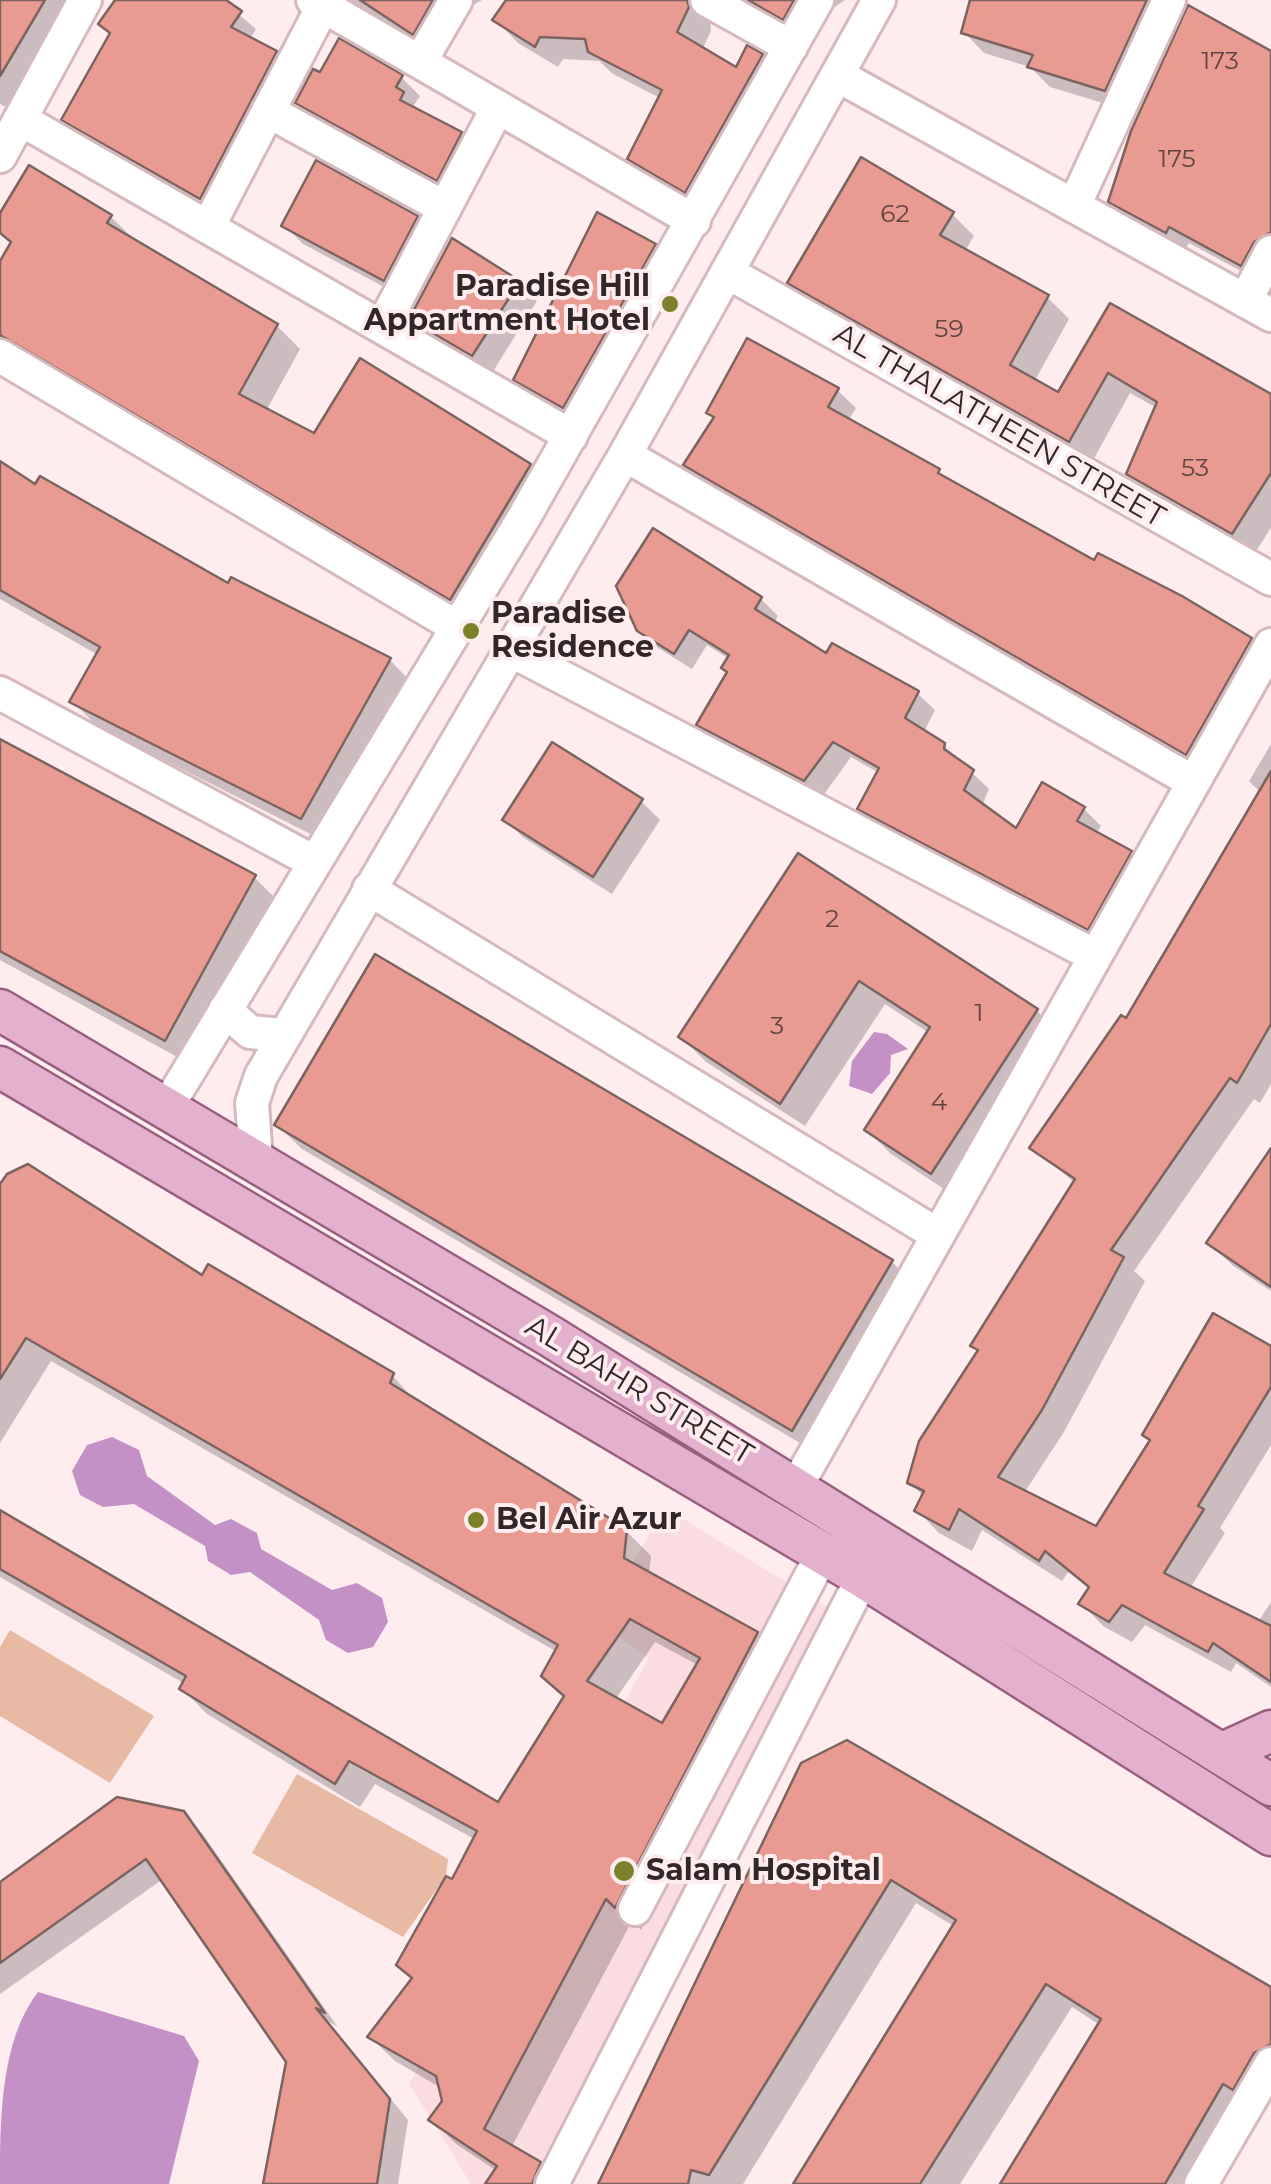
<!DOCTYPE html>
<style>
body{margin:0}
canvas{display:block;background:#feecef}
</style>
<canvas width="1271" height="2184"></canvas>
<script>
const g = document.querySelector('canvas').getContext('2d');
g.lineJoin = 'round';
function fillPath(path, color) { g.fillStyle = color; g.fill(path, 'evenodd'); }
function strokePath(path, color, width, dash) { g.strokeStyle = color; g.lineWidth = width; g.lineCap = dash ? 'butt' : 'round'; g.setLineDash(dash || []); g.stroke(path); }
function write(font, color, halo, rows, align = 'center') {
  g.font = font + ' Montserrat,sans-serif'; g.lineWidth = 8; g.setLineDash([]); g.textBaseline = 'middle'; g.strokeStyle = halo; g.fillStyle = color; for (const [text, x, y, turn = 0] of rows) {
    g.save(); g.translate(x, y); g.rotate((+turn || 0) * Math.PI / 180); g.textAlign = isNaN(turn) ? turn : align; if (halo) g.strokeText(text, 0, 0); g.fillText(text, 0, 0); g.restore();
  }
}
fillPath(new Path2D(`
 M664,1507l179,110 -279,567h-93l-62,-100 240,-426 -49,-35z`), '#fadce1');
fillPath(new Path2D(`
 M10,1630l144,86 -44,67 -110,-67v-69z
 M297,1774l151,85 -2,17 -43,61 -151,-84z`), '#e8baa3');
fillPath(new Path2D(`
 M874,1032l13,2 21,15 -17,6 -1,18 -18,21 -23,-8 3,-25z
 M112,1437l27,13 8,26 68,49 16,-6 26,14 4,16 71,41 25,-7 25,15 6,24 -15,25 -25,6 -22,-13 -7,-20 -69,-48 -19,3 -23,-14 -3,-15 -71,-42 -31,3 -23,-12 -8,-24 15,-26z
 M38,1992l146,44 15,25 -30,123h-169c0,-63 0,-143 38,-192z`), '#c491c7');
fillPath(new Path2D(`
 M0,0h88l-71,113 -17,-9z
 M118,0h104l34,29 -6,10 26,14 16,16 -75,145 -136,-78 -17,-17 48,-85z
 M316,0h166l-20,11 -26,45z
 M509,0h182l19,19 1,12 -9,19 35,21 11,-22 36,30 -76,134 -56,-32 -22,-23 30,-60 -47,-24 -14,-13 -36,-2 -5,8 -40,-24 -22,-23z
 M724,0h121l-20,14 -17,28z
 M972,0h204l-50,110 -76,-23 -20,-20 -46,-14 -20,-21z
 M1271,57v209l-10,16 -72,-39 -4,7 -55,-30 -19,-18z
 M401,77l19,19 -6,9 7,8 40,21 18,19 -23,44 -139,-76 -19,-18z
 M952,214l22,22 -9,15 82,46 22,22 -35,63 25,13 52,-89 160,90v132l-17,26 -104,-59 -21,-22 28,-65 -27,-15 -38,69 -280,-158 -22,-22z
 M111,217l24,23 142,86 23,23 -34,62 49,25 215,30 23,24 -79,132 -474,-279v-77l13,-22 -13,-12v-14z
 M416,218l19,19 -32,60 -100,-53 -19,-19z
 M654,246l19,19 -91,160 -47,-27 -19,-19z
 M518,283l19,18 -45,72 -62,-35 -18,-19z
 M837,390l19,18 -8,13 247,143 155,77 18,18 -63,112 -500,-288 -19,-18 30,-46 -7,-6z
 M0,464l36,23 193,99 161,74 24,25 -88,157 -229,-116 -25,-25 26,-46 -98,-56z
 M654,532l107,67 17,17 -4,7 53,33 90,37 18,17 -11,22 19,13 46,44 -7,17 35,26 67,-23 17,17 -5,8 34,19 17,18 -42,74 -228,-119 -17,-17 19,-36 -28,-16 -29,40 -106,-56 -17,-17 31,-51 -1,-14 -22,-14 -15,24 -34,-21 -19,-19z
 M0,741l254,136 25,25 -89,162 -190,-104z
 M1271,744v340l-11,19 -6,-4 -120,172 11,10 -81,151 -40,61 72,36 175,-180v96l-51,83 5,5 -35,55 68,34 13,-20v85l-35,-24 -5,9 -86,-47 -13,17 -29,-16 -22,-23 9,-14 -21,-18 -7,10 -80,-51 -10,21 -33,-18 -22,-23 7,-13 -14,-15 166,-298 -43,-37 94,-125 134,-229 -12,-12z
 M641,801l19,19 -48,74 -88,-56 -19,-18z
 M799,857l238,154 24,24 -105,162 -65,-43 -24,-24 62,-97 -44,-29 -80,122 -99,-64 -25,-25z
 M277,1125l615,137 24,24 -99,167 -515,-304z
 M1271,1152v139l-39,-26 -23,-23z
 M0,1189l203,90 189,96 24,27 210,129 25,25 -2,19 108,59 25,25 -141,271 -9,-9 -121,227 28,16 20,20h-71l9,-13 -41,-27 -24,-24 12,-19 -3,-13 -46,-27 -25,-24 44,-57 62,-140 -101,-56 -15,23 -153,-93 -25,-25 3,-5 -185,-107v-64l499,292 67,-108 -9,-45 -506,-291 -51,82zM655,1642l43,23 -35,62 -48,-27z
 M803,1765l468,225v103l-67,91h-201l97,-159 -28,-18 -112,177h-164l159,-257 -39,-24 -173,281h-142z
 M183,1814l19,19 135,193 -10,-5 81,99 -10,64h-132l23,-122 -126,-183 -163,115v-109z`), '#0003');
const building = new Path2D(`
 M0,0h45l-45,76z
 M115,0h111l16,11 -11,16 46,24 -77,148 -139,-79 49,-87 -12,-9z
 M360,0h73l-20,35z
 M506,0h181l2,7 -12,25 59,35 11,-22 16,9 -78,139 -58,-34 35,-69 -74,-38 -3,-13 -45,-2 -5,10 -43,-27z
 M748,0h46l-11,20z
 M970,0h177l-42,91 -78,-24 6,-12 -72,-22z
 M1188,5l83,46v181l-17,10 -13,24 -72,-39 -3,6 -58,-31 23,-71z
 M339,38l64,37 -7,12 8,5 -4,8 62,32 -25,49 -142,-78 18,-34 7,3z
 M861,157l93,55 -14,23 109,60 -39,70 48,27 52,-89 161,91v79l-39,61 -106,-60 31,-72 -49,-29 -39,69 -282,-159z
 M316,160l102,56 -34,65 -103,-55z
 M29,165l83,50 -5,8 171,101 -39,70 75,39 46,-75 171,106 -81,136 -450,-265v-74l11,-19 -11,-9v-20z
 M597,212l59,32 -93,164 -50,-28z
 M452,238l68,43 -48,75 -63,-37z
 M747,338l92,50 -11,19 112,62 -2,4 156,87 4,-7 84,43 70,42 -66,117 -503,-290 31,-48 -8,-4z
 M0,461l35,23 5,-8 188,107 3,-6 160,81 -90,161 -232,-117 31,-55 -100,-57z
 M653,528l109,69 -7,12 71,44 6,-10 87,48 -14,27 40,25 -1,6 30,21 -10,20 52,38 26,-46 43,25 -8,14 55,30 -44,79 -231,-121 22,-41 -46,-26 -29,39 -108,-56 31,-53 -6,-4 8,-13 -40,-25 -15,24 -37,-23 -21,-45z
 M0,739l256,136 -91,166 -165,-90z
 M552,742l91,57 -50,78 -91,-57z
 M1271,771v253l-34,59 -7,-5 -119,172 13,7 -82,153 -44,67 98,49 54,-86 -8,-5 71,-122 58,33v41l-73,119 6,3 -40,64 107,53v56l-58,-39 -5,9 -86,-47 -13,17 -31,-18 11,-17 -44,-36 -6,10 -80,-52 -10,21 -35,-19 10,-20 -17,-8 12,-42 59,-91 -8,-4 105,-167 -46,-31 92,-133 5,3z
 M798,853l240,156 -107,165 -67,-44 66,-103 -71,-46 -79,123 -102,-67z
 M375,954l518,306 -101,171 -518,-306z
 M1271,1148v139l-65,-44z
 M28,1164l174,111 6,-11 186,109 -4,10 237,146 -3,29 134,74 -143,276 -9,-9 -122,230 57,33 -9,22h-47l12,-18 -69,-46 14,-19 -6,-25 -69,-39 45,-59 -16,-13 50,-89 6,3 25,-48 -128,-70 -14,23 -156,-95 7,-13 -186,-107v-59l498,292 66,-106 -23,-20 17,-31 -532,-307 -26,41v-195l7,-10zM630,1619l70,39 -38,65 -75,-42z
 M847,1740l424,247v57l-17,9 -21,37 -10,-6 -58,100h-165l101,-165 -55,-35 -126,200h-127l163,-264 -65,-40 -182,295 -18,-5 -3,14h-90l203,-421z
 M117,1797l67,14 141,202 -9,-5 74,91 -13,85h-114l23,-122 -140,-203 -146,104v-81z`);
fillPath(building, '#ea9b91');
strokePath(building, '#7b635f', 2.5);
const minor = new Path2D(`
 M313,0l381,221
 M707,0l84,47
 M420,62l36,-62
 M837,75l434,240
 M268,111l177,97
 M20,119l551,317
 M0,156l85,-156
 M1074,206l95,-206
 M208,227l115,-221
 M727,272l544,307
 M1245,301l26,-49
 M382,327l116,-220
 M0,356l455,270
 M625,455l568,327
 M510,650l585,306
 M0,693l314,169
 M369,889l569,346
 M225,1010l25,22 33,3
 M167,1107l356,-588 294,-519
 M256,1160l-4,-57 9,-27 364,-621 254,-455
 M796,1487l475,-842
 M635,1909l188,-356
 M552,2184l311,-607
 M1201,2184l70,-120`);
const major = new Path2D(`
 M0,1010l550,326 721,449
 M0,1067l863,510 408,258
 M1221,1754l50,-23`);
strokePath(minor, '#d5b9bd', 38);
strokePath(major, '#985e7e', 45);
strokePath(minor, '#fff', 32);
strokePath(major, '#e3b0cd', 40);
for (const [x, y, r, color] of [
 [670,304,10,"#7d802a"],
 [471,631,10,"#7d802a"],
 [476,1520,10,"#7d802a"],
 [624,1871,12,"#7d802a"]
]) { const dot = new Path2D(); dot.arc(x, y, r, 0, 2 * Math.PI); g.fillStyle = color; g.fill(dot); strokePath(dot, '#feecef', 4); }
write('25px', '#5f4443', null, [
 ["173",1220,62],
 ["175",1177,160],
 ["62",895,215],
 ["59",949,330],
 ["53",1195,469],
 ["2",832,920],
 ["1",979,1014],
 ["3",777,1027],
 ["4",939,1103]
]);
write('bold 30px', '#312729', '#feecef', [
 ["Paradise Hill",650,287,"right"],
 ["Appartment Hotel",650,321,"right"],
 ["Paradise",491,614],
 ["Residence",491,648],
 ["Bel Air Azur",496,1520],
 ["Salam Hospital",646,1871]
], 'left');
write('30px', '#312729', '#feecef', [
 ["AL THALATHEEN STREET",999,426,30],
 ["AL BAHR STREET",639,1391,31]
]);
</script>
